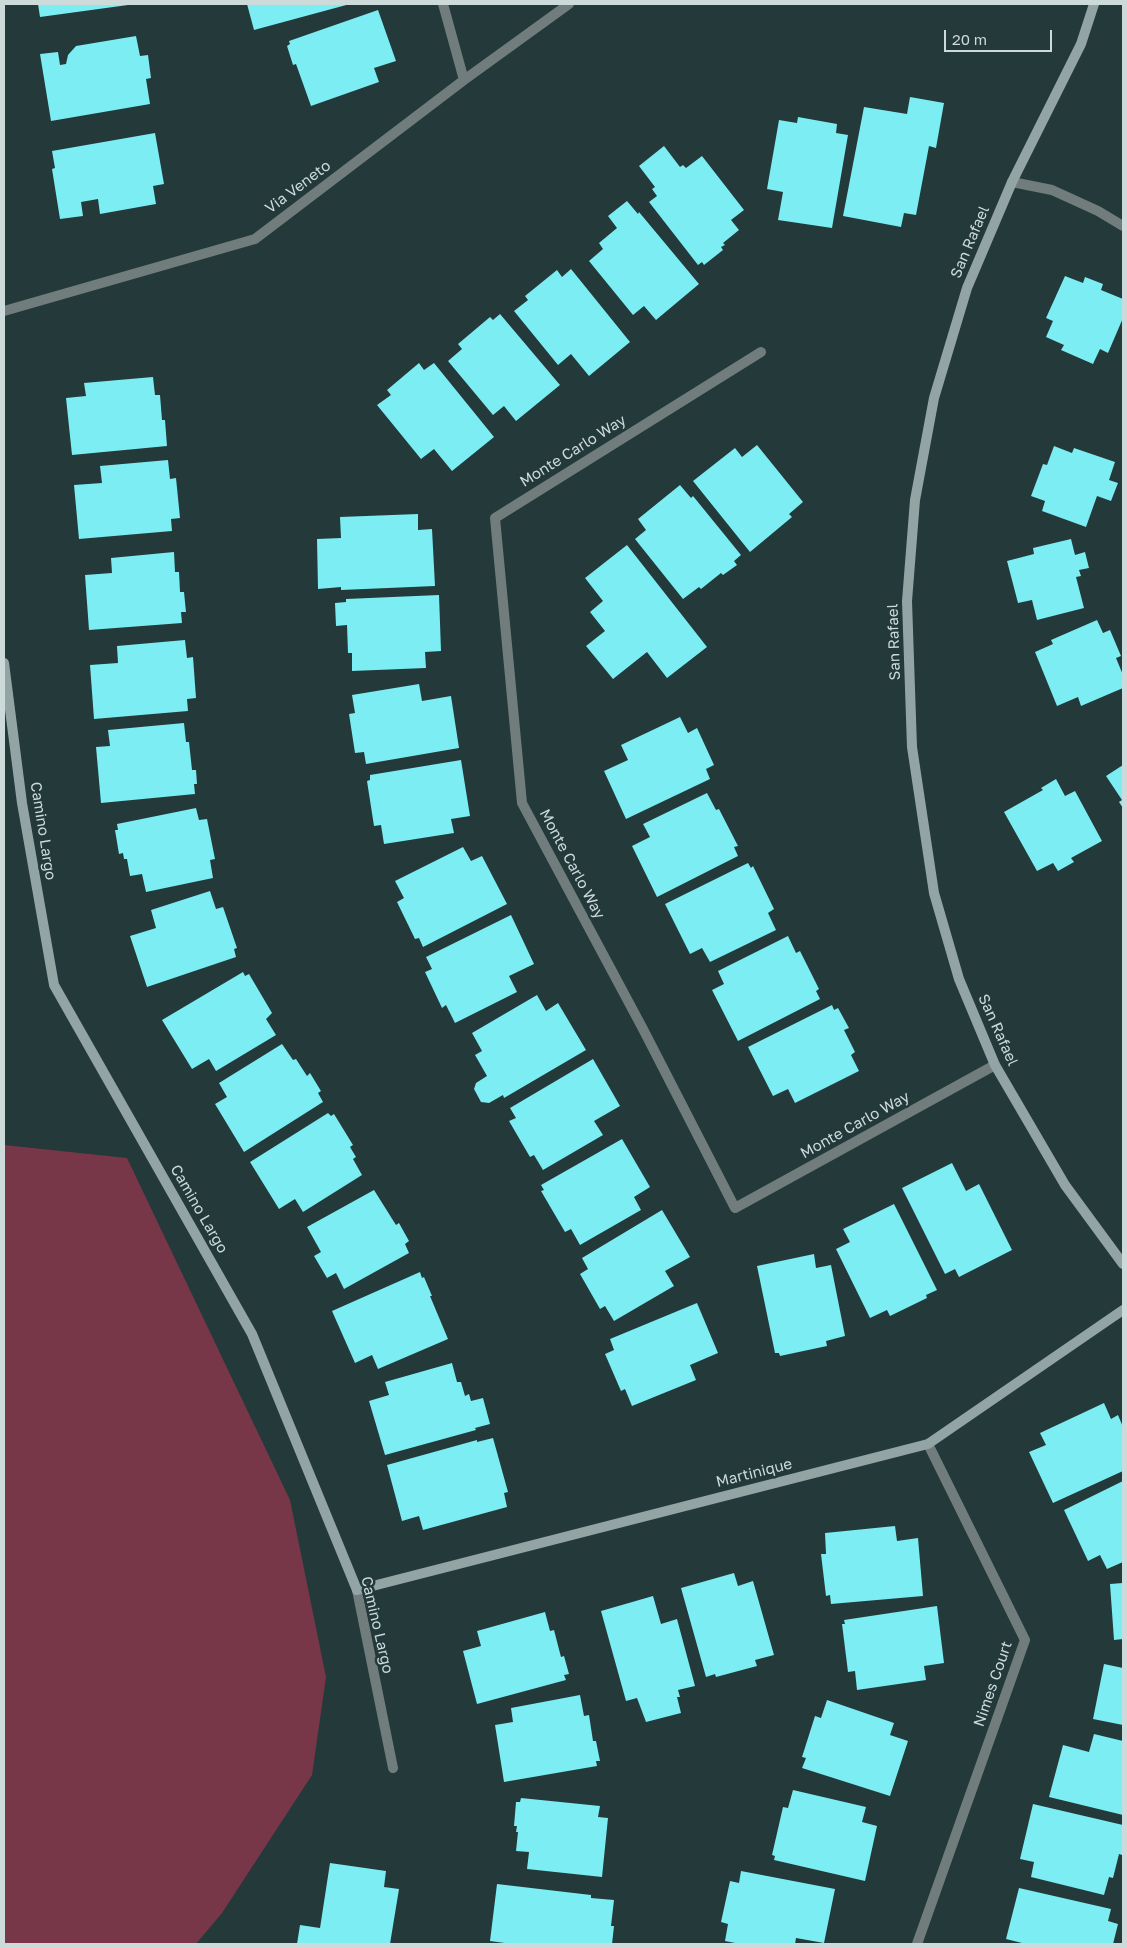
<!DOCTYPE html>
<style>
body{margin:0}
#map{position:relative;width:1127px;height:1948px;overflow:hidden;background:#23393a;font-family:"Golos Text",sans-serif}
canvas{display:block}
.frame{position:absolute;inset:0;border:5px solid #ccdada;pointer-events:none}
.scale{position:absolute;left:944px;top:30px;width:108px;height:22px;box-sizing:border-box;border:2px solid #ccdada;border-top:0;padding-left:6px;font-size:15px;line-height:18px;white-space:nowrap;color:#ccdada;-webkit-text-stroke:4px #23393a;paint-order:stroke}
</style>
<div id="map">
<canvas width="1127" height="1948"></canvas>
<div class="frame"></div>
<div class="scale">20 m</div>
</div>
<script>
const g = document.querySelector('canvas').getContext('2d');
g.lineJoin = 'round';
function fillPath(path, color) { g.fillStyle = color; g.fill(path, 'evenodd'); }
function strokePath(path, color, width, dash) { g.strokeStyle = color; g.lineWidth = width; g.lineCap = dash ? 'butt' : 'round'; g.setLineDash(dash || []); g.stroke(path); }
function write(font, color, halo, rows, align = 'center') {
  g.font = font + ' "Golos Text",sans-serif'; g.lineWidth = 5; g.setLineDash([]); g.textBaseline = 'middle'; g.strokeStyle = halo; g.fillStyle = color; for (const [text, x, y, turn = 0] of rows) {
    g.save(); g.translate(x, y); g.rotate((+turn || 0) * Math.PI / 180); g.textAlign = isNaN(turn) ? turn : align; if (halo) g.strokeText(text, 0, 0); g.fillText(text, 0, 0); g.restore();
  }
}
fillPath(new Path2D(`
 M4,1145l123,13 163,342 36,177 -14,98 -90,138 -26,31h-192z`), '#783748');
fillPath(new Path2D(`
 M38,4h90v1l-88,12z
 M247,4h103l-96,26z
 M378,10l18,51 -22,7 5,14 -68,24 -15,-42 -3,1 -6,-19 3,-2 -1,-3z
 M136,36l4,20 8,-1 3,23 -5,1 4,25 -99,17 -11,-67 18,-2 2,13 6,-1 2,-9 8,-9z
 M910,97l34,6 -8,45 -7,-2 -13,69 -12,-2 -3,14 -58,-11 21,-109 43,7z
 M798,117l39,7 -1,9 12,2 -16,93 -54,-8 5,-28 -16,-3 12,-69 18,3z
 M155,133l9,51 -11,2 3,18 -56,10 -2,-15 -17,3 2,14 -23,3 -8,-50 3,-1 -3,-17z
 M664,146l16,21 3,-2 3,3 16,-12 42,54 -13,10 8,10 -16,13 2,2 -4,2 2,3 -19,15 -2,-3 -4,3 -49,-63 8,-6 -5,-7 3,-2 -16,-21z
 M627,201l11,13 1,-2 60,72 -43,36 -12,-14 -11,9 -44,-54 14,-12 -4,-6 18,-15 -9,-12z
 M571,269l59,73 -41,34 -18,-22 -13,11 -44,-54 14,-11 -3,-4 32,-26 5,7z
 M1065,276l18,7 2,-6 18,7 -2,6 22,9v19l-15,35 -8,-4 -7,15 -32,-14 3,-5 -18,-8 7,-16 -7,-3z
 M500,314l60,71 -44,36 -12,-15 -11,9 -45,-54 14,-12 -4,-5 32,-27 3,3z
 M419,363l5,7 10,-7 60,74 -42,34 -18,-22 -13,10 -44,-54 14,-10 -4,-5z
 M153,377l2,18h5l2,25h3l2,26 -95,9 -6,-57 20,-2 -2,-13z
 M757,445l46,57 -14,12 3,3 -42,35 -57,-71 42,-33 7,9z
 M1054,446l18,7 2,-5 41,14 -6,18 9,3 -7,18 -14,-5 -11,31 -44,-16 3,-10 -14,-5 12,-32 4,1z
 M168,460l2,19 6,-1 4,40 -9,1 1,12 -93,8 -5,-54 28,-2 -2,-17z
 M680,485l11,13 2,-2 48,59 -7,6 3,4 -14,10 -2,-2 -20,16 -2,-2 -16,12 -48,-60 11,-9 -8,-11z
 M418,514v16l14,-1 3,57 -94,4v-3l-23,2 -1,-50 24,-1 -1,-21z
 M1071,539l4,16 10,-3 4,16 -10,2 2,6 -5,1 8,31 -47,12 -5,-20 -14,3 -11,-42 27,-7 -1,-6z
 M627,545l80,102 -40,31 -20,-26 -34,27 -27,-33 19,-15 -15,-19 13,-11 -18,-23z
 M174,552l1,20h4l1,20h4l2,20h-5l1,11 -93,7 -4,-55 27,-2 -1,-15z
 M439,595l2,56 -16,1 1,16 -74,3v-18h-4l-1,-28 -11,1 -1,-23 11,-1v-3z
 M1097,620l6,13 7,-3 11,26 -5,2 7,17v13l-42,18 -3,-9 -21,9 -22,-54 18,-8 -2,-4z
 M185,640l2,18 6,-1 3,41 -9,1 1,12 -94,8 -4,-54 28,-2 -1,-17z
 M419,684l3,17 29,-5 8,52 -93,16 -2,-12 -9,1 -6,-39 6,-1 -3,-18z
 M680,717l8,16 9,-5 17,37 -8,4 4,10 -84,40 -22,-48 24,-11 -7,-15z
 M184,723l2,19h3l3,28h4l1,14h-3l1,10 -94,9 -5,-56 14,-1 -2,-16z
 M461,760l9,56 -19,3 3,14 -70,11 -3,-19 -7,1 -7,-45 3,-1v-5z
 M1123,765v43l-4,-6 3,-2 -16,-24z
 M1056,779l9,17 10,-5 27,50 -31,17 3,4 -16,9 -5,-8 -16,8 -33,-59 39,-22 -2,-2z
 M707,793l9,17 3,-1 19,37 -4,1 4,9 -81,41 -25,-51 18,-9 -7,-13z
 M196,808l3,12 8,-1 8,40 -5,1 3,18 -67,14 -4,-18 -12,2 -3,-17h-3l-1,-6 -4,1 -4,-24h3l-1,-6z
 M463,847l8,14 11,-5 25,48 -84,43 -4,-9 -4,1 -18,-37 7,-4 -9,-17z
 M748,863l3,5 2,-2 21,43 -6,4 8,17 -66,32 -8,-14 -12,6 -25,-50z
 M210,891l6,18 7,-2 14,41 -3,1 2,8 -89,30 -17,-51 26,-8 -5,-18z
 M511,915l23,49 -25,12 8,16 -62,31 -9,-18 -4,3 -17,-36 7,-3 -6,-12z
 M788,936l8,17 4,-2 19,38 -3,2 4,8 -82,42 -26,-51 12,-6 -6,-13z
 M243,972l2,4 4,-2 23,39 -6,6 10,16 -60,36 -7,-12 -17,10 -30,-49z
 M537,995l9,16 12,-8 28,47 -82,48 -1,-3 -14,8 -8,-1 -7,-13 2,-6 11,-7 -12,-21 7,-4 -10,-18z
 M832,1005l2,5 4,-2 11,20 -5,2 11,22 -4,3 8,16 -64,32 -7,-14 -15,7 -25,-49z
 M282,1044l11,16 3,-1 11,17 3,-3 11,18 -3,2 5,9 -79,50 -29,-48 12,-7 -8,-14z
 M593,1059l27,47 -26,15 9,14 -60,35 -9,-15 -4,2 -21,-36 7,-3 -6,-10z
 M328,1113l3,3 3,-2 19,31 -3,2 6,10 -3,2 9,16 -59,37 -8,-13 -16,10 -29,-47z
 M622,1139l28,48 -16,10 7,13 -61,35 -9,-16 -6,3 -24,-41 3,-1 -3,-5z
 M952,1163l14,28 13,-7 33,66 -53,27 -4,-8 -10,5 -43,-86z
 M374,1190l22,35 3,-2 10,18 -4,3 4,9 -65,36 -8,-16 -9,5 -13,-22 7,-4 -14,-25z
 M894,1204l43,86 -11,5 1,3 -37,18 -3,-6 -17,8 -34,-69 14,-7 -7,-13z
 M662,1210l28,47 -25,14 9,15 -60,35 -9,-15 -5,3 -20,-35 8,-5 -6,-11z
 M814,1254l2,14 15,-3 14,71 -19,5 1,5 -47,10 -1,-3h-4l-18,-87z
 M420,1272l2,6 2,-1 8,19h-2l18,43 -70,30 -6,-14 -17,8 -23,-52z
 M697,1303l21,50 -28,12 6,15 -64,26 -7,-17 -4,2 -16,-37 9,-4 -4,-11z
 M452,1363l5,19h4l4,14 4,-2 2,7 12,-3 7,26 -15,4 1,2 -91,25 -16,-54 20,-6 -4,-13z
 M1104,1403l7,16 7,-4 5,12v44l-70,32 -24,-51 17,-7 -6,-12z
 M493,1438l15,54 -4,1 3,14 -84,23 -4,-14 -17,5 -15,-56 90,-25v2z
 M1123,1481v81l-16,7 -7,-14 -12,6 -24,-51z
 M895,1526l2,15 21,-3 5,58 -92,8 -1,-9 -4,1 -5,-42h5l-1,-21z
 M734,1573l4,13 15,-5 21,74 -19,5 2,6 -41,11 -1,-3 -9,3 -25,-89z
 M1123,1583v56l-9,1 -4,-56z
 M653,1596l8,28 16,-5 18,67 -17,4 2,7h-3l4,16 -35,9 -9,-24 -11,3 -25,-90z
 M937,1606l7,57 -20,3 2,14 -69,10 -2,-19 -7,1 -6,-48h3l-1,-4z
 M545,1612l5,19 4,-1 7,27 3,-1 5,18 -5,1 2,5 -89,24 -14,-53 18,-5 -4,-15z
 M1104,1664l19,4v57l-30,-6z
 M580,1695l4,21 5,-1 4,26h3l4,20h-4l1,5 -93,16 -9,-57 18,-3 -2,-14z
 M827,1700l67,23 -4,12 18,6 -18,55 -88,-28 4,-10 -4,-1 13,-41 6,2z
 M1094,1734l29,7v74l-74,-18 14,-52 26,7z
 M793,1790l73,17 -4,15 15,4 -12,55 -91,-21 1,-4 -3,-1 11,-48 5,1z
 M521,1798l79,8 -2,11 10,1 -6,59 -75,-8 2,-17 -13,-1 2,-19h-2l1,-6h-3l2,-24h4z
 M1033,1804l90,21 -1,30 -3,-1 -6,24 -4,-1 -5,18 -73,-18 3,-15 -14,-3z
 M330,1863l56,8 -2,16 15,2 -9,55h-93l3,-19 20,3z
 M741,1871l94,18 -11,54 -28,-5 -1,6h-55l-15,-3 3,-17 -7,-2 9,-41 9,2z
 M497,1884l94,11v3l23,2 -3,26h3l-2,18h-100l-22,-3z
 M1019,1888l92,21 -3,12 10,3 -5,20h-87l-20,-5z`), '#7bedf3');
strokePath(new Path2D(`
 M443,4l21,76
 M1012,182l40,8 46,21 25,15
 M4,311l251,-72 209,-159 105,-76
 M761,352l-266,166 27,285 121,226 92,179 260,-143
 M357,1590l36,178
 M917,1944l108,-304 -97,-196`), '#717c7d', 10);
strokePath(new Path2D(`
 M1094,4l-13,40 -69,138 -45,106 -33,110 -19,102 -8,101 5,146 22,146 25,86 36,86 70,120 58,79
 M4,663l18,140 32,182 198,349 105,256 571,-146 195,-134`), '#93a4a5', 10);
write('15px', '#ccdada', '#23393a', [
 ["Via Veneto",298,187,-37],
 ["San Rafael",970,242,-67],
 ["Monte Carlo Way",573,451,-32],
 ["San Rafael",894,642,-92],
 ["Camino Largo",43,831,81],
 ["Monte Carlo Way",572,864,62],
 ["San Rafael",998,1030,66],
 ["Monte Carlo Way",855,1125,-29],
 ["Camino Largo",199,1209,60],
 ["Martinique",754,1473,-14],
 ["Camino Largo",377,1625,77],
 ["Nimes Court",993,1684,-71]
]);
</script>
